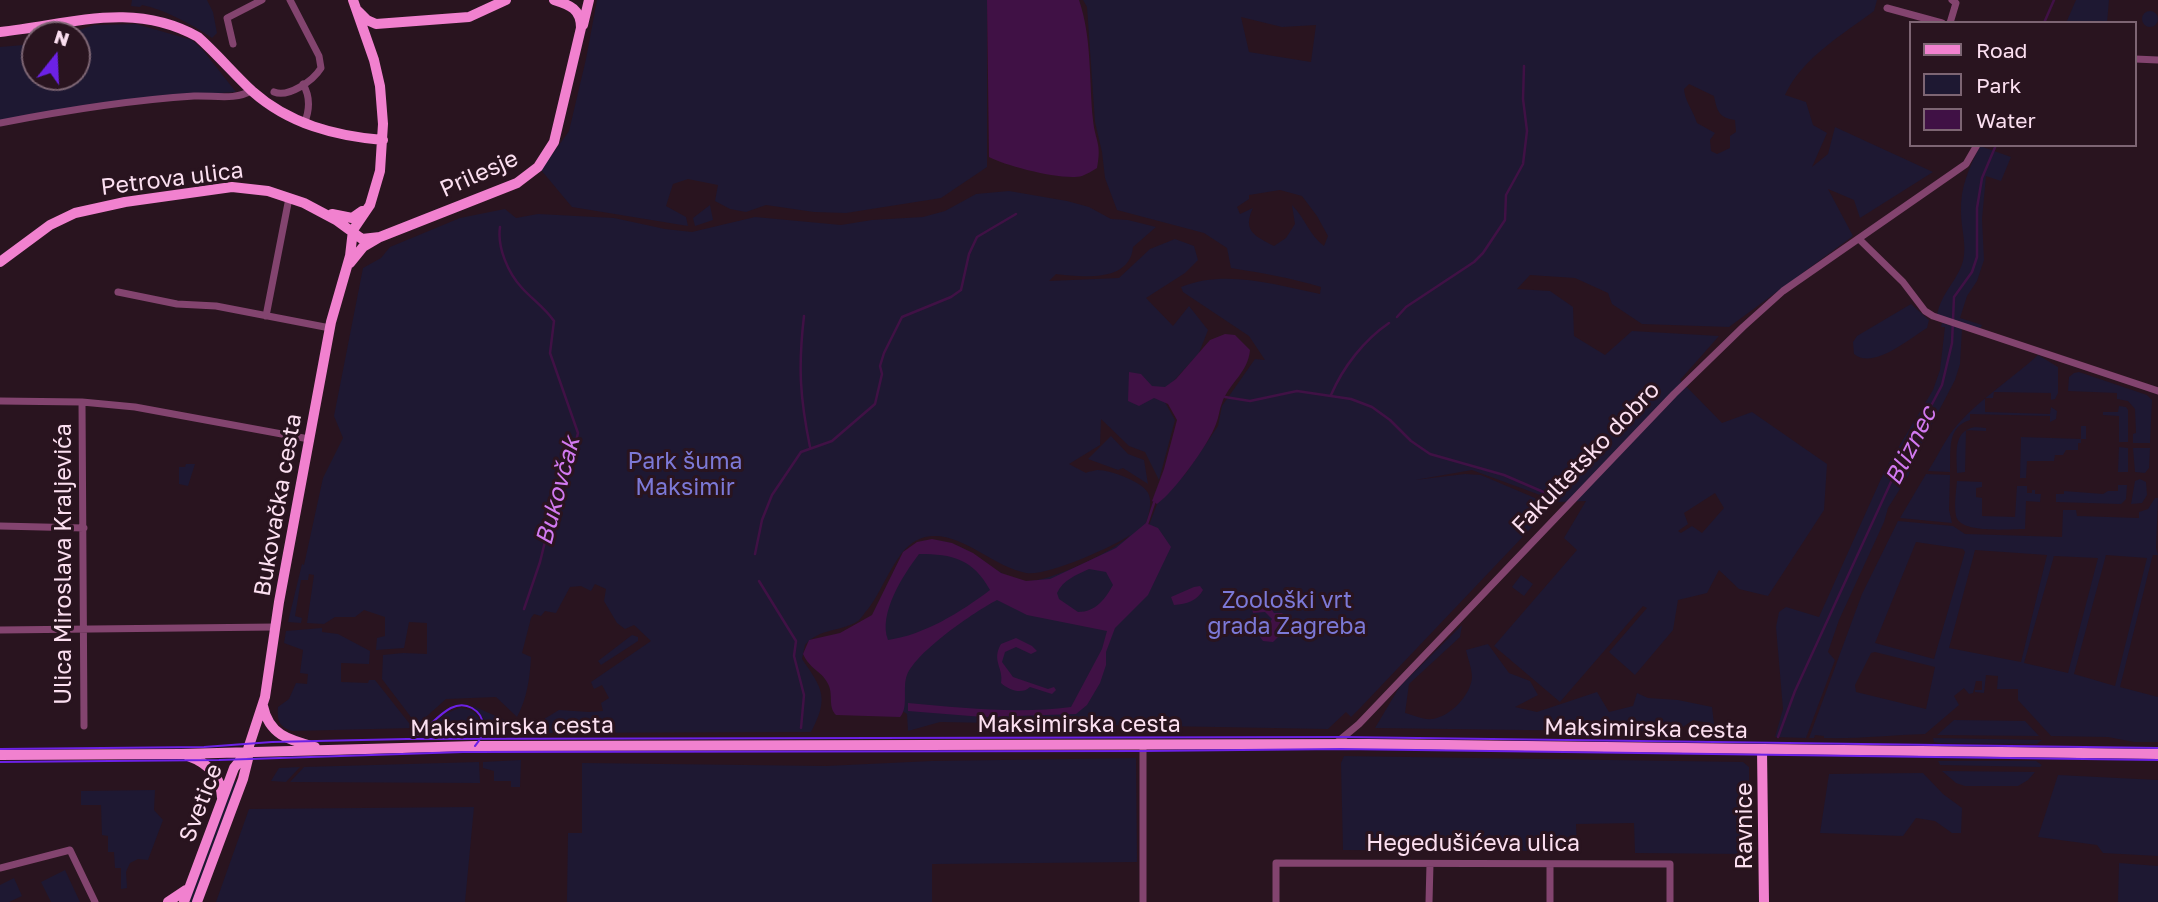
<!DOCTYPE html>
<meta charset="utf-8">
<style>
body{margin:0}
#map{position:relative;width:2158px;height:902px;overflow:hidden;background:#29141f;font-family:"Golos Text",sans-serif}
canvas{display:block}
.legend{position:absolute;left:1909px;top:21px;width:228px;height:126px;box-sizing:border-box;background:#29141f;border:2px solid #7d6573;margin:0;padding:9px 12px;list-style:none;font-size:21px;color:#fbdff0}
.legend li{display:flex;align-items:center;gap:14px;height:35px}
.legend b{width:35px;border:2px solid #7d6573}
.north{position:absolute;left:21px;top:21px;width:70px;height:70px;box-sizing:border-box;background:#29141f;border:2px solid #7d6573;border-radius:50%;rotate:18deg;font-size:19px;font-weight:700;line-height:28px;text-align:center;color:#fbdff0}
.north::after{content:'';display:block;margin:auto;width:24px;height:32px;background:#6c21e6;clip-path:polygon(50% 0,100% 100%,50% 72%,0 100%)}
</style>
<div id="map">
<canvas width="2158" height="902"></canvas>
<ul class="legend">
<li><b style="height:9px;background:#f181cf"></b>Road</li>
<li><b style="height:19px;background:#1e1832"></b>Park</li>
<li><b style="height:19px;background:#401145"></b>Water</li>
</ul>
<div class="north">N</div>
</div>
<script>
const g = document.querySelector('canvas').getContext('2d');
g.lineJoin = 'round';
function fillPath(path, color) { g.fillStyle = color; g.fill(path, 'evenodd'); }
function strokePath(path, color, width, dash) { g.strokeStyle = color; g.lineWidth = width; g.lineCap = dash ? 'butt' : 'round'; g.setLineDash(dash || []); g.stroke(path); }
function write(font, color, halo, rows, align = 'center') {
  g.font = font + ' "Golos Text",sans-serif'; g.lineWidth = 6; g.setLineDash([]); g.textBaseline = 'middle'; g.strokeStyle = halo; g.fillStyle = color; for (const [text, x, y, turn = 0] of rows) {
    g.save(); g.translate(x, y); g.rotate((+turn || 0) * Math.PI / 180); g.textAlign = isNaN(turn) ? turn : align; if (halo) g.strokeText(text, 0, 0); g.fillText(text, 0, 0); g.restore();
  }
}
fillPath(new Path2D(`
 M132,0h75l6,12 4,21 -5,5c-18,-13 -49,-29 -70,-33l-2,2 -9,-1z
 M597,0h390v167l-46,31 -95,15 -32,-1 -48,-7 -20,7 -16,-3 -15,-8 3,-16 -30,-6 -15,5 -7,22 20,11 2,9 -116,-19 -31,-37 28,-39 17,-72z
 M1083,0h794l-3,11c-32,24 -72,47 -89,84l21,7 7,23 14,8 -15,34 16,-13 7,-27 98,45 -73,46 -6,-18 -26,-11 25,47 -124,91 -87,-3 -30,-20 -4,-11 -33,-15 -45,-3 -13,14 33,2 23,16 1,29 31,19 27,-24 87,5 -39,44 42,43 30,-11 75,52 -3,46 -56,86 -29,-7 -20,-19 -12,23 -29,7 -5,30 -38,45 -26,-23 38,-44 -4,-2 -83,96 -66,-56 83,-96 -13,-12 22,-37 -27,1 -87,-32 -57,10 50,-6 16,1 61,26 9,6 -190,200 -10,10 -5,-5 -18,17 -388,-7 -32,9 -1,-17 -6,-4c-7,-20 -13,-40 -20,-60 -2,-6 -7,-15 -7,-21 0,-9 7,-22 10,-30 11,-35 22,-69 66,-56 27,8 47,35 75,38 21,3 92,-31 105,-46 -17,12 -85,42 -104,38 -34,-6 -69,-46 -104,-35 -26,8 -37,50 -54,71 -3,3 -7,10 -10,12 -17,11 -39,7 -53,24l-3,14c21,30 27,39 9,73l-278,1 -4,-4 2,-2 28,-17 30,2 14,-1 -2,-8 8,-5 -7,-13 -8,4 -3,-7 60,-41 -17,-16 -9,4 -8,-6 -13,-22 2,-12 -11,-5 -4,7 -10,-5 -11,1 -14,26 -11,-2 -4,5 -7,-2 -3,4 -9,35 9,4c-1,20 -4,42 -14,60l-21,-20 -50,2 -29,26 -35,-46 1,-24 20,-2 24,1v-31l-18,-1 -5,26 -28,2 1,-12 8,-2v-19l-21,-7 -9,7h-20l-11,7 -17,-1 7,-48 -5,-1 -1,6h-7l-6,36 7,2 -1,5 -13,-1 14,-58 2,1 19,-87 20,-40 -9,-22 29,-148 18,-10 9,-11 70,-29 45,-9 11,9 22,-4 76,4 51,11 27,3 63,-15 86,8 31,-5 51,-3 22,-6 31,-17 33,-3 58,10 22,6 22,12 17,1 28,7 -23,20c-3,36 -52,30 -77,27l-7,7 70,-3 31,-29 25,-10 19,7 4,14 -13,13 -39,25 27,28 16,-20 19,24 -9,23 -38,42 14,25 -16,60 -14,-28 -16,-6 -28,-27 -1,26 -31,19 17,9c1,-1 11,-3 12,-3 12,0 47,12 51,25 3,9 0,19 -3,28l3,2 8,-21 29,-31 32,-47 4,-20 33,-47 10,1 -16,-24 -66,-44 -2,-5c45,-18 94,-2 139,7l1,-7c-30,-9 -59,-14 -90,-19l-4,-20 -23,-15 -87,-23 -12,-32 -3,-26 -7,-30 -8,-115zM1241,17l41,10 34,-2 -5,37 -62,-10zM1689,84l25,12c3,15 5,22 21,24l1,12 -6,4v12l-13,6 -6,-3 -1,-11 5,-7 -18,-10c-4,-13 -12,-21 -13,-34zM1280,190l22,6 15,20 11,20 -4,10c-15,-11 -19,-28 -32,-41l3,19 -9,14 -12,8c-19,-10 -32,-15 -21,-38l-13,6 -3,-7 12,-8v-4zM1715,493l9,15 -22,25 -10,-7 -11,7 -3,-2 10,-7 -4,-11z
 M2076,0h33l-2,23h-41z
 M2142 19a8 8 0 1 1 16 0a8 8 0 1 1-16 0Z
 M136,24l56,16 10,9 34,43 -31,2 -205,27v-74l35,-3v33h42v-42h-13l30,-10z
 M1980,146l31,11 -10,24 -15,-5 -4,43 2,41 -7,21 -10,15 -7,22 22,7 -2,4 -43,-14c4,-22 21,-35 26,-54 4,-17 -2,-32 -2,-49 -1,-25 8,-44 19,-66z
 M710,205l3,15 -18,6 -2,-8z
 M1911,304l18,16 -2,8c-18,11 -54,42 -73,26l-1,-12 4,-6z
 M1942,323l20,6 -2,35 -5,16 -34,65 -13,31 -20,32 -4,14 -45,98 -11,32 7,8 -29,78 -31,-1 8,-28 -7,-82 3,-15 7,-5 33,10 66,-147 48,-80 7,-20 5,-43h-4z
 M2038,355l20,12v26l-3,6 -4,1v-7l-57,-1 -1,6h-8v14l65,2 1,-7 6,4 -1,8 -6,3v-6l-80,-2v6c-24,7 -19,32 -20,52l-22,-1c10,-15 18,-34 30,-47 24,-27 54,-45 80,-69z
 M2079,372l68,23 5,5 -2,43h-17v-9l3,-1 -1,-24 -7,-8 -11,-2v-6l-49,-2 1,-14 5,-4z
 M2119,406l7,1 2,3v32h-9v-26l-16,-1v-3h15z
 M2081,426h5v13h-5v4h-3v7h-12l-3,5h-8l-1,6h-27l-1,17h-6l1,-41 60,2z
 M1975,427l11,1v3l-20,-1 -1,42 -8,1c0,-18 -5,-42 18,-46z
 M1111,436l17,18 16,6 4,24 -25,-16 -5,2 -30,-11z
 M2119,447l9,1v24h-10z
 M2133,448h17l-1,20 -4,5 -10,-1z
 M186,464h9l-7,22 -9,-2v-17h6z
 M1926,474l24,1 -1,35 3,13 -52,-5z
 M2140,479l6,3 1,13 -5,8 -11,1 4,-23z
 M1957,481l25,1v5l-6,1v9l6,1v18l33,1 2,-31h10v7h5v-3h3v4h6l-1,8 -14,-1 -1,28c-16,0 -65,5 -69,-13 -2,-11 0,-24 1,-35z
 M2118,485h9l-1,14 -5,5 -65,-2v-8h8v-3l39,3 5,-3h10z
 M2155,498h3l-2,50 2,7h-5l-1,3 -32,129 38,10v45h-24l-26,-5 -57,-1 -33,-36v-11h-21l1,-13 -12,-1 -2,18 -9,-1v-2h7v-9h-6l-3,12 -4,1 -5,-6 -10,8 5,9 -34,29c-34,1 -67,5 -101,4v-2l-9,-1 -1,3h-5l53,-144 36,-73 55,5 12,8 97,3 1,-27h13l1,6 62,2v-6l9,-3zM1916,542l47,7 2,3 -31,107 -59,-16zM1975,550l72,5 -26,107 -72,-14zM2106,555l41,3 -32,128 -41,-12zM2054,556l44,2 -30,115 -44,-10zM1875,652l60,15 -9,42 -70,-17 -1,-7 16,-32z
 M1521,575l12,9 -9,12 -12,-9z
 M1462,625l-2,12 -51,47 -4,29c8,2 19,7 27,6 18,-2 39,-24 40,-42 0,-8 -4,-18 -6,-27l22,-6 21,29 21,8 8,14 -23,12 22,5 60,-20 12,20 24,-6 4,-13 11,5 30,2 34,7 2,17 -21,-4 -17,12 -301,-4 25,-42z
 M322,628v4l16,2 32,17 -1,13 -28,-1v19l27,1 1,-3h6l38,48 -121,3c-13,-4 -15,-11 -14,-24l11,-8 7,-16 11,1 1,-10 -8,-1 3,-23 -19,-7 2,-12z
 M632,635l6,2v4l-37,24 -3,-4z
 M473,706l32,14 1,6 -7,5h-14l-1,-12z
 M459,708c14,0 23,8 22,23h-53l17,-17z
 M1954,720l71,1 14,15 -102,-1z
 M1933,738l109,2 -5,4 -97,-1 -6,-1z
 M1344,756l399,6 6,5v87l-114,-1 -1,-30 -58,1 1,27 -234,-1 -2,-87z
 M1136,758l1,104 -205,2v38h-365l1,-69h14v-70l244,3 106,-5z
 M521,760l-1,27h-9v-6h-17v-10l-11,-3v-6z
 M1938,761h98l6,4 -2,2 -100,-2z
 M479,762l1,21 -190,-1 14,-15z
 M300,767l-14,15 -15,-1 8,-13z
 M1942,771l93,1 -7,8 -10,6h-53l-9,-3z
 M1923,773l20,21 19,14 -1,25h-9l-17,-12 -19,-3 -13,18 -83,-3 9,-59z
 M2058,775l100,5v76l-55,-3 -6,-8 -59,-8z
 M234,781l3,1 -45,120h-3z
 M155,790l-1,20 9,10 -15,40 -10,-1 -8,4 -4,9 1,16 -6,1v-21h-6l-1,-16h-6v-16l-6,-1 -1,-30h-20v-14z
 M474,807l-9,95h-249l33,-93z
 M2119,863l39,3v36h-40z
 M65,870l15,32h-29l-10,-20z
 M14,878l8,18 -13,6h-9v-17z`), '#1e1832');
fillPath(new Path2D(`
 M987,0h92c13,38 10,80 14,120 2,21 9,23 4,48 -5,3 -10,6 -15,8 -19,5 -76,-10 -93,-19z
 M1225,334l10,1 15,15c-2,23 -21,33 -28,53 -3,7 -3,14 -6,21 -7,20 -42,68 -59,80l-5,-3 12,-32 13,-49 -9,-16 -14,-6 -15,8 -11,-5 1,-29 12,2 11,12 13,1 11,-8 34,-39z
 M1146,523l12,5 13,19 -23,48 -33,33 -9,24v13l-6,18 -13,22 -11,9 -93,3 -75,-6v-8c54,5 110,11 163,4l31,-58 5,-18 -80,-16 -30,-15c-23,12 -80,51 -90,75 -5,12 2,33 -7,42l-64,-2c-8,-8 -3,-19 -7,-29 -6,-15 -18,-15 -26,-32l6,-14 31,-7 32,-18 31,-63 14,-10 15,-3 20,4 21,10 28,20 25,8 24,-2 66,-31zM919,554c34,0 54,5 71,36 -29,22 -66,45 -102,50 -10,-26 15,-65 31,-86zM1089,569l17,3 7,13c-8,14 -17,27 -35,27l-19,-13 -2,-6c6,-13 19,-18 32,-24z
 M1200,586l3,4c-6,11 -16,14 -29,15l-3,-8 23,-10z
 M1257,606l13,1 4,6h8l3,3c-6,9 -7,10 -7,21l-5,5 -10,-1 -3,-4 -1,-13 4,-3 7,1 2,-3 -7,-7 -12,1 -1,-5z
 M1016,638l16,8 5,5 -6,3 -15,-7 -11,5 -3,10 11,15 35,12 6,-2 2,3 -4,4 -22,-7c-8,8 -21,3 -29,-4 3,-15 -10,-22 0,-39z`), '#401145');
strokePath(new Path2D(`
 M2044,23l10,-23
 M500,227c-3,20 8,46 22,61 11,12 23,20 32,33l-4,32 28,80 -11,44 -13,28 -14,57 -16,47
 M804,316c-6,51 -4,82 6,131
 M1397,317l9,-10 68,-45 9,-9 22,-33 1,-25 17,-31 4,-33 -4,-32 1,-33
 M1331,395c12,-28 33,-55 58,-72
 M1225,397l25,4 47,-10 54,8 21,8 18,13 21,21 19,13 74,21 51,22
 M1147,524l7,-21
 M755,554l7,-34 10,-25 29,-43 31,-11 43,-37 7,-30 -2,-8 4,-13 18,-36 49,-20 10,-7 8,-36 8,-17 39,-23
 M759,581l37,60 -2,15 10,39 -3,33
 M1778,737l17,-46 96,-209 51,-97 10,-42 2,-46 18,-25 5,-15v-49l5,-30 14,-33`), '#401145', 2.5);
strokePath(new Path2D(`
 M1887,8l55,15
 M1950,23l6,-20 -4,-3
 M233,44l-6,-26 35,-18
 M2135,59l23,1
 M303,84c7,12 7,26 1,40
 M274,92c14,6 39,-11 47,-24l-2,-12 -29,-56
 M0,123c62,-12 131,-23 194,-27 19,-1 42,5 58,-6
 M1859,239l44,43 22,29 8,5 225,75
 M118,292l59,12 39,2 114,22
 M266,316l23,-118
 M0,401l82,1 53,5 174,32
 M82,402l2,324
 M0,526l84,2
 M0,630l275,-3
 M1335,744l24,-20 315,-330 69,-67 40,-36 183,-127 11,-19
 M0,868l70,-18 25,52
 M1143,902v-158
 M1276,902v-39l394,1v38
 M1429,902l1,-38
 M1550,902v-38`), '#83446f', 7);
strokePath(new Path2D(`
 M358,11l9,9 9,4 93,-7 37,-17
 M583,25l6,-25
 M0,32c69,-7 132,-32 198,5 19,17 35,36 54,54 37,33 83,45 131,49
 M332,214l20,4 10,-7
 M0,262l50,-37 25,-12 50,-11 107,-15 36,4 36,12 32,17 26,19 18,-2
 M350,263l13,-16 17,-10 137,-54 21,-16 16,-25 27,-114c0,-19 -11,-23 -27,-28
 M263,706c6,29 26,34 52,41
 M1762,750l2,152
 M0,755l181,-1 294,-8 894,-2 789,10
 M188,756c20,7 33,20 34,42
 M168,902l18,-12
 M184,902l50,-134 13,-16
 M197,902l46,-123 5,-20 -1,-7 18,-55 14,-95 52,-280 19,-66 3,-26 17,-25 10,-34 3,-47 -3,-38 -6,-26 -21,-60`), '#f181cf', 10);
strokePath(new Path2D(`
 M412,738c19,-8 37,-43 60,-30 7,4 11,11 11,18 1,8 -3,14 -8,20
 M0,749l204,-2 68,-5 135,-3 937,-2 814,11
 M0,762l219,-2 244,-8 680,-1 198,-2 817,11`), '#6c21e6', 2);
write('23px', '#fbdff0', '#29141f', [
 ["Prilesje",479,174,-24],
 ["Petrova ulica",172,179,-7],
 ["Fakultetsko dobro",1586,458,-46],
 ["Bukovačka cesta",278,505,-80],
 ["Ulica Miroslava Kraljevića",64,564,-90],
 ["Maksimirska cesta",1079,725],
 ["Maksimirska cesta",512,727,-1],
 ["Maksimirska cesta",1646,729,1],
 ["Svetice",201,803,-69],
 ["Ravnice",1745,826,-90],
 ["Hegedušićeva ulica",1473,844]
]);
write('23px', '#7c79d7', '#29141f', [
 ["Park šuma",685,462],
 ["Maksimir",685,488],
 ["Zoološki vrt",1287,601],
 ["grada Zagreba",1287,627]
]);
write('italic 24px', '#d279f0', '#29141f', [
 ["Bliznec",1911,446,-63],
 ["Bukovčak",558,491,-75]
]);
</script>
